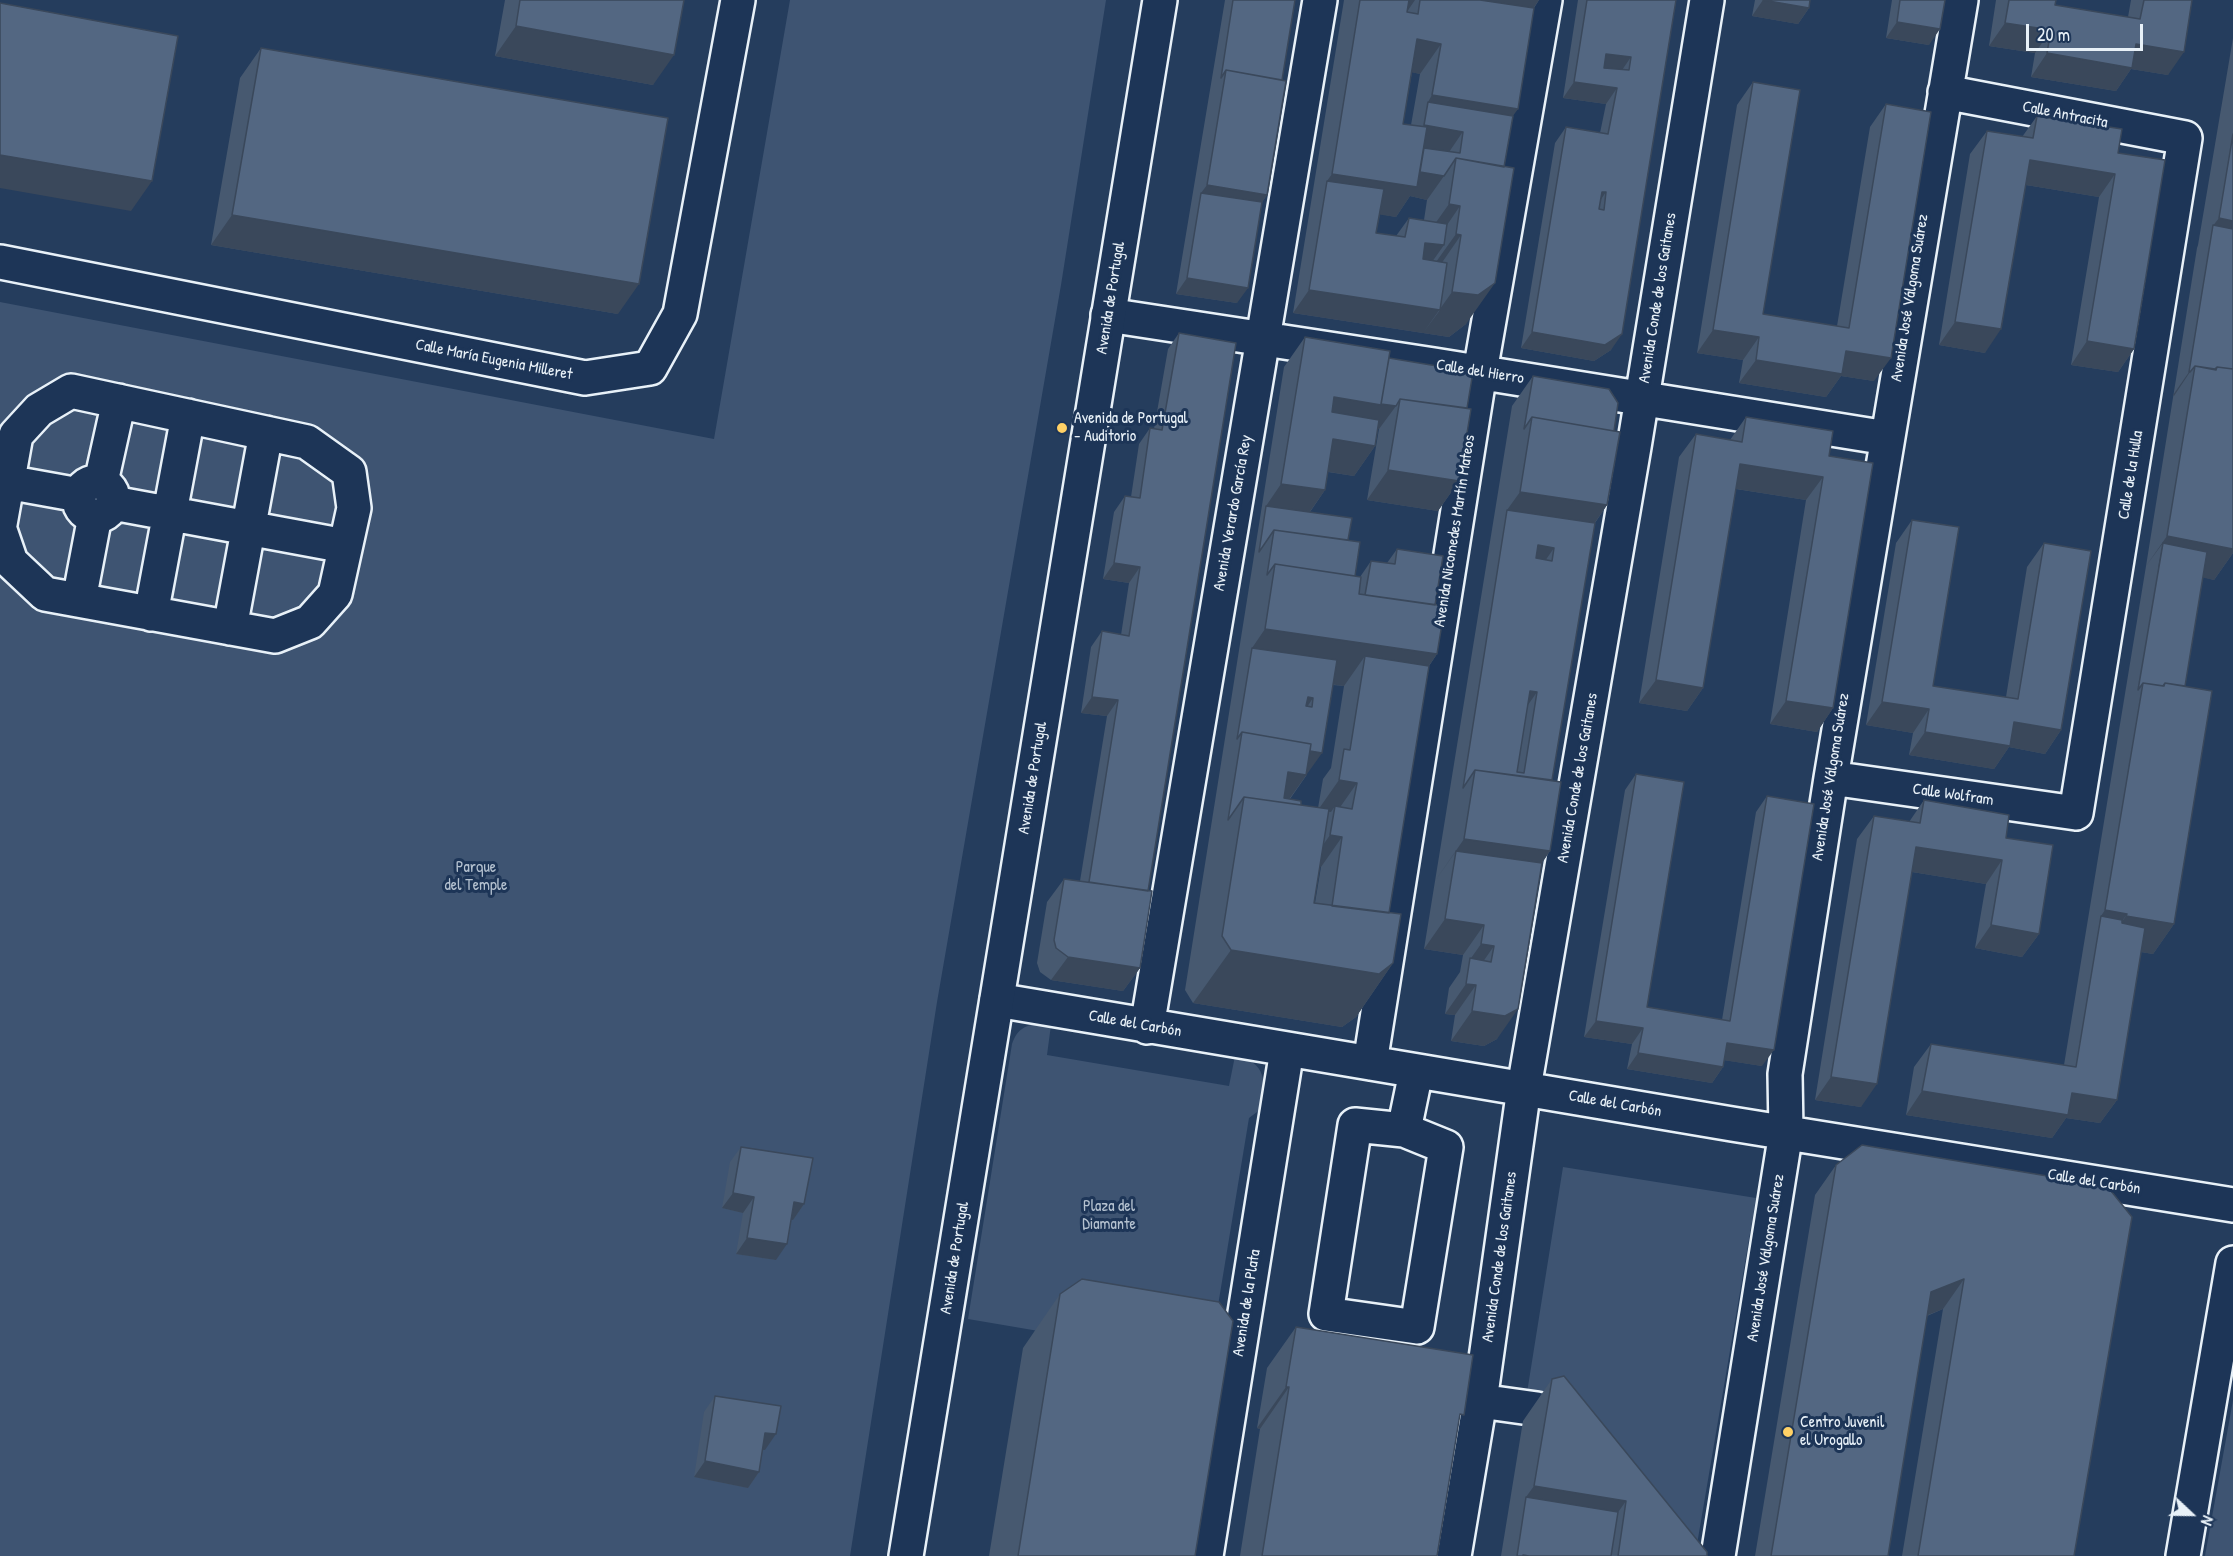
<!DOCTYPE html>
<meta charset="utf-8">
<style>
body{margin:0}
#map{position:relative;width:2233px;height:1556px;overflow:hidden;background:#253d5d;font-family:"Patrick Hand",sans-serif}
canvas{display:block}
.north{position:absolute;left:2161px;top:1484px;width:60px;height:60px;-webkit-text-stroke:4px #1d3557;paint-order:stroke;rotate:112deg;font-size:16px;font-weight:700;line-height:24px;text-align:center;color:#e8f1f8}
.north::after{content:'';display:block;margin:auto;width:21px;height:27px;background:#e8f1f8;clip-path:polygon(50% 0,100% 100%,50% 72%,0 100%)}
.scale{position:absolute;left:2026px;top:24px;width:117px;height:27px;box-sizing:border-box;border:3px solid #e8f1f8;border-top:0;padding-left:8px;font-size:18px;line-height:21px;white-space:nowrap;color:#e8f1f8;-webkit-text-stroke:4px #1d3557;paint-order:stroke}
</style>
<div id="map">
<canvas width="2233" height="1556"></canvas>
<div class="north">N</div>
<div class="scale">20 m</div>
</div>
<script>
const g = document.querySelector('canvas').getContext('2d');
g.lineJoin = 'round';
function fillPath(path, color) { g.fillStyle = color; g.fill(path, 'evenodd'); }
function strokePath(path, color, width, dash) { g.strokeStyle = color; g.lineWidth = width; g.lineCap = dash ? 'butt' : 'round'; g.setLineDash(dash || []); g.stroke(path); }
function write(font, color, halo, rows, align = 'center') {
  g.font = font + ' "Patrick Hand",sans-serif'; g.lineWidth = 6; g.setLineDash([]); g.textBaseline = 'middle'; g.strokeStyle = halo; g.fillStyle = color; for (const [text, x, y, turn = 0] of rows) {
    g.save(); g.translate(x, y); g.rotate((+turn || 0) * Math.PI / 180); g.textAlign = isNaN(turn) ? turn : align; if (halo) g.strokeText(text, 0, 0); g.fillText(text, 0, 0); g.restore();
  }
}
fillPath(new Path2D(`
 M790,0h316l-45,285 -124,717 -87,554h-850v-1254l714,137z
 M1039,1024l12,1 -4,30 182,31 6,-30c32,6 31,26 26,53l-12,9 -40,242 -241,-41 44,-275c5,-14 12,-19 27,-20z
 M1563,1167l193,31 -61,358 -169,-157z
 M2233,1400v156h-28z`), '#3e5472');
const minor = new Path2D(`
 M0,262l585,116 65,-10 30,-54 58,-314
 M1108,315l326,50 453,73
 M7,482l72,13
 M101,482l18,-81
 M79 499a17 17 0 1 1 34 0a17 17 0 1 1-34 0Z
 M113,503l232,43
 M0,524l16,-89 23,-25 32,-19 236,51 42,30 5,36 -19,86 -25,28 -35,14 -230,-42 -34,-32 -11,-32
 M79,600l16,-84
 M151,614l37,-198
 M230,628l36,-195
 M1831,778l245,35 109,-675 -240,-46
 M997,1000l735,124 501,81
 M1147,1027l173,-1027
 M1370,1063l110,-691 65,-372
 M1404,1130l42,17 -29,180 -91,-13 29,-189 49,5 12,-58
 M1480,1401l57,8 25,31
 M1206,1556l81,-506
 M1454,1556l26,-155 44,-313 110,-641 73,-447
 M1718,1556l68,-424 -1,-58 46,-296 130,-778
 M2183,1556l50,-293`);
const major = new Path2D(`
 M906,1556l254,-1556`);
strokePath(minor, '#e8f1f8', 38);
strokePath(major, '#e8f1f8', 38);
strokePath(minor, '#1d3557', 33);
strokePath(major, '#1d3557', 33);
fillPath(new Path2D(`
 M505,0h179l-31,85 -158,-29z
 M1225,0h70l-13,80 -15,115 -5,7 -25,101 -61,-9z
 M1344,0h195l-5,8 -21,108 -47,208 -17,13 -156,-24zM1412,72l8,2 -9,51 -8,-1zM1410,196l17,4 -3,20 -15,-2 -13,18 -20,-3 4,-19 16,3z
 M1578,0h98l-65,350 -17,11 -73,-13 34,-205 11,-16 34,6 6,-29 -43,-6z
 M1755,0h55l-1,8 -11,16 -46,-8z
 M1892,0h53l-16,45 -43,-7z
 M1996,0h60l-1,5 73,12 3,-17h61l-24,75 -37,-6 -15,22 -85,-14 4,-24 -46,-7z
 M2233,38v515l-19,27 -11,-3 -18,109 -11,238 -21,30 -12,-2 -24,148 -17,23 -34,-5 -14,20 -146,-23 8,-48 17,-23 133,21 82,-499 51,-318 1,-3z
 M261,48l357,266 -407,-69 29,-167z
 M1753,82l10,232 74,12 33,-199 16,-23 -12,277 -33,-5 -15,21 -87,-14 4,-23 -46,-7 40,-248z
 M2037,116l81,37 16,196 -16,23 -47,-7 28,-168 -73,-12 -41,168 -46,-8 31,-191 17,-23 35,6z
 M1179,333l-31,558 -8,77 -17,23 -72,-11 -11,-8 -3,-9 10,-61 17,-23 16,2 27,-165 -26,-3 10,-66 11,-16 19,4 8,-52 -26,-4 11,-67 11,-16 6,1 8,-53 11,-16 4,1 14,-80z
 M1305,337l84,21 78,50 -8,73 -21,30 -71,-11 12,-71h-1l-3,17 -21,30 -26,-4 -3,18 -15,22 38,28 7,37h5l11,-16 16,2 10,-14 38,56 2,49 -8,12 -40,247 4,50 -37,54 -14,10 -149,-24 -8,-13 99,-623zM1333,685l11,1 -13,82 -8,11 -5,29 -17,-3 -11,-6 16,-23zM1320,866l1,1 -6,36h-1z
 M1533,376l81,55 -7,74 -12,18 -43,257 -2,71 -8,12 -45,176 -13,7 -33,-5 4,-26 -10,-1 4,-26 11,-16 3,-17 -39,-6 88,-543z
 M1746,417l83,39 4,252 -16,24 -47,-8 36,-224 -70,-11 -33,199 -16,23 -48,-8 40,-246 17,-23 34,6z
 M1912,520l21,166 73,11 21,-130 17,-24 17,187 -16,24 -36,-7 -15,22 -85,-14 4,-22 -47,-8 30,-182z
 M1636,774l11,233 75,13 34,-208 11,-16 -5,270 -38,-6 -1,7 -11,16 -85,-14 5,-25 -48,-7 41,-247z
 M1924,800l82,38 33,96 -17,23 -47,-9 11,-64 -74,-12 -51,235 -46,-7 42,-261 17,-23 35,6z
 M741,1147l63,57 -11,16h-2l-15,40 -40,-6 7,-41 -21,-5 8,-46z
 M1836,1165l271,21 -33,370h-172l41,-247 -16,7 -39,240h-133l60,-361z
 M1060,1294l135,262h-206l34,-208z
 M1296,1327l163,94 -22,135h-197l20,-127 -3,-1 10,-60z
 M1552,1379l155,177h-206l22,-135z
 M715,1396l50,54h-3l-3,22 -11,16 -54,-11 10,-65z`), '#475970');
fillPath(new Path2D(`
 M1360,0h55l-15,22z
 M1447,0h92l-26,38z
 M1763,0l46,8 -11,16 -46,-8z
 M1897,22l43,7 -11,16 -43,-7z
 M2005,23l46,7 -16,23 -46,-7z
 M516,26l158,29 -21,30 -158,-29z
 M1417,39l24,5 -21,30 -24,-5z
 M2136,44l48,8 -16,23 -37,-6 -15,22 -85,-14 16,-24z
 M1606,54l25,3 -11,16 -25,-3z
 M1574,82l43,6 -11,16 -43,-6z
 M1432,95l86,14 -22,30 -34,-6 -15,22 -39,-7 16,-23 4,-23z
 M0,155l152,26 -21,30 -131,-23z
 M2030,160l85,14 -16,23 -85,-14z
 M1416,171l28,5 -17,24 -17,-4 -14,21 -73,-11 4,-25 5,-7z
 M1207,185l60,10 -16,23 -50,-25z
 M1602,192h4l-11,16z
 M1449,204l11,2 -26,38 10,1 -17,24 -18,-3 11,-21z
 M232,215l407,69 -21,30 -407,-69z
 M2219,218l14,3v13l-21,-7z
 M1456,234l5,1 -29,42 -6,-1z
 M1187,278l61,10 -11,15 -61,-9z
 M1495,283l-29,41 -17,13 -26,-4 29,-41z
 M1309,290l131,20 -17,23 -130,-20z
 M1955,322l46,7 -16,24 -46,-8z
 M1713,330l46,7 -16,23 -46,-7z
 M1532,332l90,2 -11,16 -17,11 -73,-13z
 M2087,341l47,8 -16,23 -47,-7z
 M1846,351l45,7 -17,23 -33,-5 -15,21 -87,-14 17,-23z
 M2189,372h1l-16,24 -1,-1z
 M1334,397l44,6 18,3 -17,23 -13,-2h-53z
 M1333,439l42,7 -21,30 -43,-7z
 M1740,464l83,13 -17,23 -82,-13z
 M1388,470l71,11 -21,30 -71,-11z
 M1281,484l44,6 -21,30 -38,-14z
 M1520,492l87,13 -29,42 -71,-37z
 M2167,536l66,13v4l-19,27 -56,-12 5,-25 -17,23z
 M1538,545l16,3 -16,23 -16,-2z
 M1114,563l26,4 -11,16 -26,-4z
 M1265,629l172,25 -29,42 -43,-40 -21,30 -96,-13 4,-25z
 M1656,680l47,8 -16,23 -48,-8z
 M1530,691l7,1 -16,23z
 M1092,697l26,3 -11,16 -26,-3z
 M1308,697l5,1 -16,24z
 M1786,701l47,7 -16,24 -47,-8z
 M1882,702l47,7 -16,24 -47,-8z
 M2014,722l47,8 -16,24 -36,-7 -15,22 -85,-14 16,-23z
 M1241,740l81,13 -37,52z
 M1339,780l18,3 -21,30 -1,-7 -4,6 -13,-2z
 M1330,835l12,2 -21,30 -12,-2z
 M1464,839l86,12 -29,42 -65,-42 -21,30z
 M1916,847l86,13 -16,24 -86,-14z
 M2105,910l22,4 -21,30 -5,-28z
 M2126,916l48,8 -21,30 -48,-8z
 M1445,919l39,6 -21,30 -39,-6z
 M1991,925l48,9 -17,23 -47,-9z
 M1481,944l13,2 -21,30 -4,-15z
 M1231,950l162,13 -37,54 -14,10 -149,-24z
 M1068,957l72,11 -17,23 -72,-11z
 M1466,984l10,1 -21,30 -10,-1z
 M1518,1009l-21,30 -13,7 -33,-5 21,-30z
 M1596,1021l47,7 -11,16 -48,-7z
 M1727,1043l47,7 -12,16 -46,-7z
 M1638,1053l85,14 -11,16 -85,-14z
 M1831,1077l46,7 -16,23 -46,-7z
 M1922,1091l150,2 45,7 -17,23 -34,-5 -14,20 -146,-23z
 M733,1193l21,4 -11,16 -21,-5z
 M794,1202l10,2 -11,16 -11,-2z
 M747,1238l40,6 -11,16 -40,-6z
 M1964,1279l-21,30 -33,13 21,-30z
 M1286,1387h3l-29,42 -3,-1z
 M765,1433l11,1 -11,16 -11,-1z
 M705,1461l54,11 -11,16 -54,-11z
 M1534,1486l92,15 -29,41 -71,-45z`), '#3a485b');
const building = new Path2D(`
 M520,0h164l-10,55 -158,-29z
 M1233,0h62l-13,80 -56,-10 -5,8z
 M1360,0h49l-2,12 11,2 2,-14h60l54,8 -16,101 -86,-14 9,-51 -24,-5 -14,85 24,3 -10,60 -85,-13z
 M1587,0h89l-54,334 -17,11 -73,-13 34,-205 42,7 9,-46 -43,-6zM1606,54l25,3 -2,13 -25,-2zM1602,192h4l-2,18 -5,-1z
 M1763,0h47l-1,8z
 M1900,0h45l-5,29 -43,-7z
 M2009,0h47l-1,5 85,14 4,-19h48l-8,52 -48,-8 -4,24 -85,-15 4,-23 -46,-7z
 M0,3l178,33 -26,145 -152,-26z
 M261,48l407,70 -29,166 -407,-69z
 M1226,70l60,11 -19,114 -60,-10z
 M1753,82l47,8 -37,224 86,14 37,-224 45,8 -40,246 -45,-7 -4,23 -86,-14 3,-23 -46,-7z
 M1428,102l85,14 -9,51 -48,-9 -12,18 -24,-4 4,-24 36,5 3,-21 -39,-7z
 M2037,116l85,13 -4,24 47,7 -31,189 -47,-8 28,-167 -85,-14 -29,169 -46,-7 32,-191 46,7z
 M2233,134v87l-14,-3z
 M1456,158l58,10 -19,115 -17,12 -26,-3 9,-57 -5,-1 4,-28 -11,-2z
 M1327,181l57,8 -8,44 29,4 4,-19 38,6 -3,21 -19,-2 -2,16 24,4 -7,47 -131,-20z
 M1201,193l61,9 -14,86 -61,-10z
 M2213,225l20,4v140l-16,-2 -2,2 -20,-3 -5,6h-1z
 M1179,333l57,10 -88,548 -59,-9 29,-182 -26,-3 10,-66 27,5 11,-69 -26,-4 11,-67 15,2 10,-70 12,2z
 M1305,337l85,14 -9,54 -47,-8 -2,15 47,8 -4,26 -42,-7 -8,51 -44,-6z
 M1389,358l84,14 -6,36 -67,-9 -4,7 -15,-2z
 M2195,366l21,4 1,-3 16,2v180l-66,-13z
 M1533,376l76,13 9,14 -4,28 -82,-14 -8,12z
 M1400,399l71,10 -12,72 -71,-11z
 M1532,417l88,15 -13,73 -87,-13z
 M1746,417l87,14 -4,25 44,7 -40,245 -47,-7 37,-224 -83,-13 -37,224 -47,-8 40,-246 46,8z
 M1266,506l86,12 -4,22 -74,-10 -15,22z
 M1507,510l88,13 -43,257 -77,-10 -12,18zM1538,545l16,3 -2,13 -16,-3zM1530,691l7,1 -13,81 -7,-1z
 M1912,520l47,7 -26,159 85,13 26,-156 47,8 -30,179 -47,-8 -4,24 -85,-14 4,-23 -47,-7z
 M1274,530l86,12 -5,34 -80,-12 -8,11z
 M2163,543l44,9 -22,134 -20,-3 -2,3 -20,-3 -5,7z
 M1397,549l46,7 -8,49 -70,-10 6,-34 24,3z
 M1275,564l86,13 -2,17 86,12 -8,48 -172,-25z
 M1252,648l85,12 -15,93 -12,-2 1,-7 -69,-12 -5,7zM1308,697l5,1 -1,9 -6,-1z
 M1365,656l64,10 -40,247 -57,-7 10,-69 -12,-2 5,-29 17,3 5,-26 -18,-3 5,-31 6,1z
 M2143,683l21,3 1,-3 47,8 -38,233 -48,-8 1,-2 -22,-4z
 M1242,732l69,12 -5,31 -18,-3 -4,26 17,3v4l-57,-8 -16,23z
 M1475,770l86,12 -11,69 -86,-12z
 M1636,774l48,8 -37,225 83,14 37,-225 47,8 -40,246 -47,-7 -4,24 -85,-14 5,-25 -47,-7z
 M1244,797l85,12 -15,94 87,11 -8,49 -14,11 -148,-24 -9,-14z
 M1924,800l85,15 -3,23 47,7 -14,89 -48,-9 11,-65 -86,-13 -39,237 -46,-7 43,-261 46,7z
 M1456,851l86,12 -24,146 -13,7 -33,-5 4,-26 -10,-1 4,-26 21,4 3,-16 -13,-2 3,-19 -39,-6z
 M1064,879l88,12 -12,77 -72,-11 -12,-9 -2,-8z
 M2101,916l21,4v3l23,5 -28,172 -45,-7 -4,22 -146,-24 9,-47 145,23z
 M1862,1145l245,41 25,31 -58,339h-156l46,-277 -33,13 -43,264h-117l65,-391z
 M741,1147l72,11 -9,46 -10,-2 -7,42 -40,-6 7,-41 -21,-4z
 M1082,1279l137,23 14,19 -38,235h-177l42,-262z
 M1296,1327l177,28 -9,60 -4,-1 -23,142h-175l27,-169h-3z
 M1564,1376l143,176v4h-89l8,-55 -92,-15 18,-107z
 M715,1396l66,10 -5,28 -11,-1 -6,39 -54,-11z
 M1526,1497l92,15 -7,44h-82l-6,-1v1h-6z`);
fillPath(building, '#536782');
strokePath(building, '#3a485b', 1.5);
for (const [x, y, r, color] of [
 [1062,428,6,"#ffd166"],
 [1788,1432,6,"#ffd166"]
]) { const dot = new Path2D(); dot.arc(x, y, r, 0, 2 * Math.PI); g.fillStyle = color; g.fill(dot); strokePath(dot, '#1d3557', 2); }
write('16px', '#e8f1f8', '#1d3557', [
 ["Calle Antracita",2065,115,11],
 ["Avenida de Portugal",1111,298,-81],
 ["Avenida Conde de los Gaitanes",1658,298,-81],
 ["Avenida José Válgoma Suárez",1910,298,-81],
 ["Calle María Eugenia Milleret",494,360,11],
 ["Calle del Hierro",1480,372,9],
 ["Calle de la Hulla",2131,475,-81],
 ["Avenida Verardo García Rey",1233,513,-80],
 ["Avenida Nicomedes Martín Mateos",1455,531,-81],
 ["Avenida José Válgoma Suárez",1831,777,-81],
 ["Avenida de Portugal",1033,778,-81],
 ["Avenida Conde de los Gaitanes",1578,778,-80],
 ["Calle Wolfram",1953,795,8],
 ["Calle del Carbón",1135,1024,10],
 ["Calle del Carbón",1615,1104,10],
 ["Calle del Carbón",2094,1182,9],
 ["Avenida Conde de los Gaitanes",1500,1257,-82],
 ["Avenida de Portugal",955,1258,-81],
 ["Avenida José Válgoma Suárez",1766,1258,-81],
 ["Avenida de la Plata",1247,1303,-81]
]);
write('16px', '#e8f1f8', '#1d3557', [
 ["Avenida de Portugal",1074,419],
 ["- Auditorio",1074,437],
 ["Centro Juvenil",1800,1423],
 ["el Urogallo",1800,1441]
], 'left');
write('16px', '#b5c2d0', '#1d3557', [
 ["Parque",476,868],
 ["del Temple",476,886],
 ["Plaza del",1109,1207],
 ["Diamante",1109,1225]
]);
</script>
